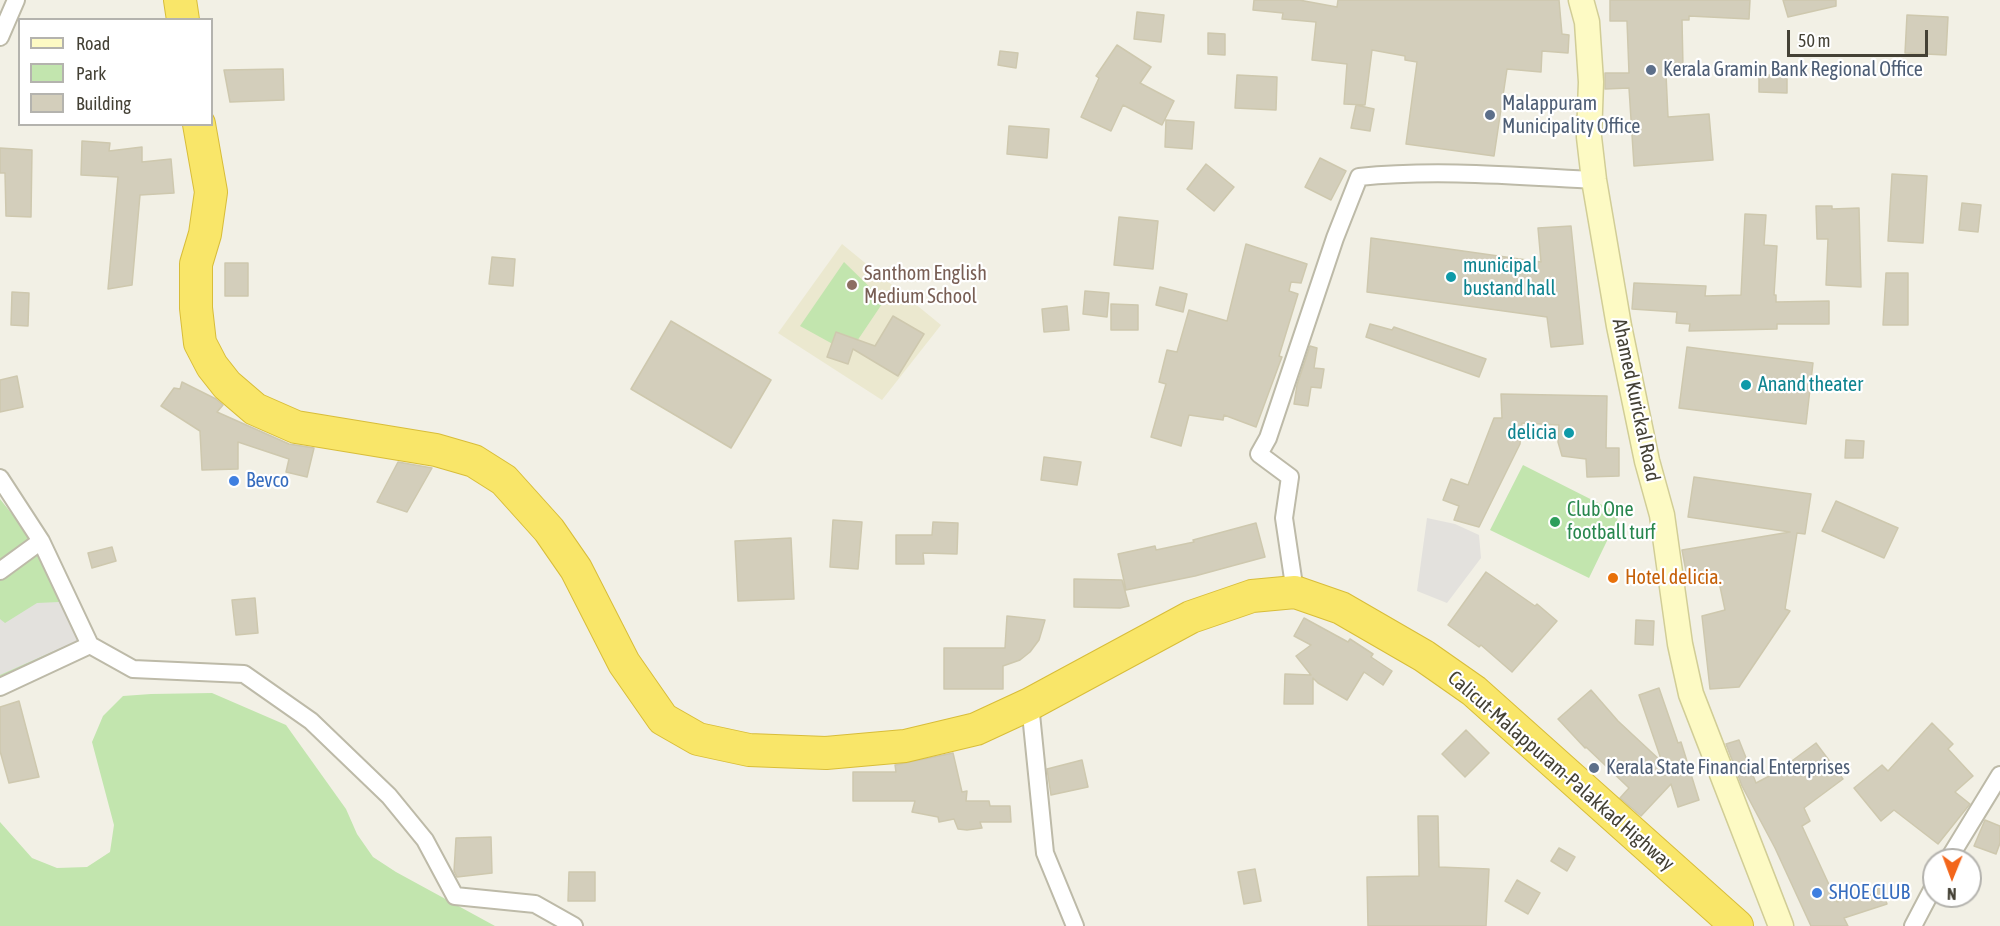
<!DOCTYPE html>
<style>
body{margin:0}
#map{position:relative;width:2000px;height:926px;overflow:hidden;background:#f2f0e5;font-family:"Asap Condensed",sans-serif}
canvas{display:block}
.legend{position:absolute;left:18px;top:18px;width:195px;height:108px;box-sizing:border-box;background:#fff;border:2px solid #b4b3ae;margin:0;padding:8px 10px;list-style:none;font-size:18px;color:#444135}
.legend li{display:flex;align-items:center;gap:12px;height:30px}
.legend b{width:30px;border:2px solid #b4b3ae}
.north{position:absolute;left:1922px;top:848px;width:60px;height:60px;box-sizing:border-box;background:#fff;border:2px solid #b4b3ae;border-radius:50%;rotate:181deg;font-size:16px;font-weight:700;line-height:24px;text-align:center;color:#444135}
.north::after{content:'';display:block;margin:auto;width:21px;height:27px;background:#f3661b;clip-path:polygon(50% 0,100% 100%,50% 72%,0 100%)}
.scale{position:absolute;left:1787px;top:30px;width:141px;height:27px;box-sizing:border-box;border:3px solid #444135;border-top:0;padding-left:8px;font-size:18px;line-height:21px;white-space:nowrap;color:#444135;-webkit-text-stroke:4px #fff;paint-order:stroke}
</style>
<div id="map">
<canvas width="2000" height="926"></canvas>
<ul class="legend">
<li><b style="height:8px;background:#fdfac4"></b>Road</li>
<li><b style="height:16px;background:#c2e5ae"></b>Park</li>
<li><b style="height:16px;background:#d3cebb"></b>Building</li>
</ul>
<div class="north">N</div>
<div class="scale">50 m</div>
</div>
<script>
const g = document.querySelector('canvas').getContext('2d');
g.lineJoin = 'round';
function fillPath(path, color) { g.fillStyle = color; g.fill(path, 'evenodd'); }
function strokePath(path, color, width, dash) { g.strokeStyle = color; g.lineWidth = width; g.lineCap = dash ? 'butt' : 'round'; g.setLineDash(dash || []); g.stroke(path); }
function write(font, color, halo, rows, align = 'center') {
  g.font = font + ' "Asap Condensed",sans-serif'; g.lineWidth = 4.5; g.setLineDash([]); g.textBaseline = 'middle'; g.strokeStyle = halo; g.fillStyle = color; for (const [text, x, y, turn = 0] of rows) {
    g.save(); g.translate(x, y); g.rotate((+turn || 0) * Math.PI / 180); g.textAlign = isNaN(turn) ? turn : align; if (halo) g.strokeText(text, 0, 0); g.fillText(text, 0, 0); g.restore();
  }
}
fillPath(new Path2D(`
 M842,244l99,81 -59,75 -104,-67z`), '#ebe8cf');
fillPath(new Path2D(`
 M844,262l40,39 -35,52 -49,-27z
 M1523,465l97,49 -31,64 -99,-48z
 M0,499l36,45 48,100 -84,37z
 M212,693l74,32 60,84 11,25 16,23 23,15 99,54h-495v-104l32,36 25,10 30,-1 23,-15 4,-27 -22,-83 11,-26 20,-20 28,-2z`), '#c2e5ae');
fillPath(new Path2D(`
 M1427,518l28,6 24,11 2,23 -34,45 -30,-12z
 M59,602l20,38 -79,35v-56l5,4 32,-20z`), '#e3e1dd');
const building = new Path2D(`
 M1254,0h45l38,7 1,-7h221l3,34 7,1 -1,18 -26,-2 -1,21 -34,-3 -13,87 -88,-12 11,-82 -12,-2v-4l-33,-6 -7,55 -21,-1 3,-40 -35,-4 4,-38 -34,-3 1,-6 -30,-3z
 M1610,0h140l-1,19 -60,-3v4h-7l1,47h-10v7h-7l2,43 41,-3 4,46 -79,6 -5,-78 -24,1v-16h24l-2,-52h-17z
 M1783,0h53v6l-48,11z
 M1137,12l27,3 -3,27 -27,-3z
 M1907,15l41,2 -2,38 -41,-2z
 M1208,33l17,1v21l-17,-1z
 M1117,45l34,22 -11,16 34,18 -12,24 -39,-20 -12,26 -30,-14 18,-39 -3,-2z
 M1000,51l18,2 -2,15 -18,-3z
 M283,69l1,31 -54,2 -6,-32z
 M1237,75l40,2 -1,33 -41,-2z
 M1759,75h28v18l-28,-1z
 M1356,105l18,4 -4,22 -19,-3z
 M1166,120l28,2 -2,27 -27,-2z
 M1009,126l40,3 -2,29 -40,-4z
 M82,141l28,2 -1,8 33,-4v15l29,-3 3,34 -34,2 -8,90 -24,4 10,-112 -37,-2z
 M0,148l32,2 -1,67 -25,-1 -1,-43h-5z
 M1320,158l26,13 -15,29 -26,-13z
 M1206,164l28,23 -20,24 -27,-22z
 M1892,174l35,2 -4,67 -35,-2z
 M1962,203l19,2 -3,27 -19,-2z
 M1816,206h16v3l27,-1 2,79 -35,-2 2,-46h-11z
 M1745,214l21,1 -2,30 13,1 -3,49h2v7l53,-1v23h-52v5l-88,2 1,-7 -14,-1 1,-11 -45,-3 2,-26 72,3 -1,10 36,-1z
 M1119,217l39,4 -5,48 -39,-4z
 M1571,226l12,118 -32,3 -4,-30 -180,-25 4,-54 170,24 -3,-34z
 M1246,244l61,20 -6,19 -10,-1 -2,9 9,3 -19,62 3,1 -2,5 -24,65 -32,-12 -1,5 -34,-5 -8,31 -30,-9 15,-53 -7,-2 8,-32 10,2 12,-42 38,11z
 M492,257l23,2 -2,27 -24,-2z
 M225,263h23v33h-23z
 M1886,273h22v52h-25z
 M1160,287l27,7 -4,18 -27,-7z
 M1085,291l24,2 -2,24 -24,-3z
 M12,292l17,1 -1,33 -17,-1z
 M1111,304l27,1v25h-27z
 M1067,306l2,24 -25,2 -2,-23z
 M893,316l31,18 -26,42 -45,-27 -5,15 -21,-7 9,-25 39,14z
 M671,321l100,59 -40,68 -100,-59z
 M1370,324l22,6 2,-3 92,32 -7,18 -113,-40z
 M1310,346l7,2 -3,20 10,1 -3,19 -10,-1 -3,19 -14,-2 3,-19z
 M1687,347l126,16 -7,61 -127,-16z
 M17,376l6,31 -23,5v-32z
 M182,382l34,17 7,6 -6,7 72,32 25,4 -7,29 -21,-5 3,-13 -51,-17v27l-36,1 -2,-39 -39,-25 13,-18 6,1z
 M1501,394l106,2 -1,52h13v28l-32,1 -1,-18 -24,-3 -4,-14 1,-17 -37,-2 -2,21 -41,83 -25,-7 5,-14 -16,-6 8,-21 17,6 26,-67h8z
 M1846,440l18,1 -1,17h-18z
 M1044,457l37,5 -4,23 -36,-5z
 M398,462l34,6 -25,44 -30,-10z
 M1694,477l117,17 -6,40 -8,-1 -12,76 5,2 -51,76 -29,2 -8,-73 23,-6 -7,-33 -30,5 -6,-32 108,-18 -102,-15z
 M1836,501l62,27 -14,30 -62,-27z
 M833,520l29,2 -4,47 -28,-2z
 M933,522l25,1 -1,31 -34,-1 1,11h-28v-29h36z
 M1256,523l9,34 -70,19 -69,14 -8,-36 37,-8 1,4 38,-8 -1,-2z
 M791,538l3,61 -56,2 -3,-60z
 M112,547l4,14 -24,7 -4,-15z
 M1486,572l49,34 2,-2 20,17 -45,51 -31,-27 -2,2 -31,-22z
 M1074,579l48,1 7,26 -9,2 -46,-1z
 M255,598l3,35 -22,2 -4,-35z
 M1007,616l38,4 -6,20 -9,12 -10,8 -17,6v23h-59v-41h61z
 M1304,618l44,24 2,-3 23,15 -2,3 21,14 -9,14 -19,-13 -17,28 -29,-17 -5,-5v26h-29l1,-30 26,1 -15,-19 15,-11 -17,-9z
 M1636,620l18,1 -1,24 -18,-1z
 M1659,688l19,55 3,-1 18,58 -21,7 -7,-23 -30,32 -21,-18 9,-10 -43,-41 -1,1 -27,-29 33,-29 27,31 44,41 -23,-67z
 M19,701l20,76 -30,6 -9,-32v-44z
 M1932,723l21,21 -5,5 25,27 -18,16 15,12 -32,40 -44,-34 -13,11 -27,-33 28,-23 6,6z
 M1466,730l23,23 -24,24 -23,-23z
 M1739,740l17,43 21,-11 39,-29 27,36 -39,29 6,13 -8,5 35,76 44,-15 6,17 -43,14 4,8h-37l-36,-78 -33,-62 -16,-42z
 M953,753l9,39 5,-1 -1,10h23l1,5h20l1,16h-31l2,6 -15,2 -9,-1 -4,-10 -15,3 -1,-5 -26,-5 3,-11h-62v-29h43l-1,-7z
 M1082,760l6,27 -37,8 -4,-26z
 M1418,816h20l1,51 50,2 -3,57h-118l-1,-49 52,-1z
 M1985,820l15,6v17l-4,11 -22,-8z
 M491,837l1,36 -35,4 -3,-6 2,-33z
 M1559,848l16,9 -8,14 -16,-10z
 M1255,869l6,32 -17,3 -6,-32z
 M569,872h26v29h-27z
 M1517,880l23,13 -12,21 -23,-13z`);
fillPath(building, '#d3cebb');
strokePath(building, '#cec8ae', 1.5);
const street = new Path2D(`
 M0,37l16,-37
 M0,478l41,63 49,104
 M0,571l41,-30
 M1295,592l-11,-74 6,-41 -31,-23 9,-16 67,-200 24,-61c78,-8 157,-1 235,3
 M90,645l43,24 111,5 67,47 78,75 36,44 30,56 80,8 39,22
 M0,687l90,-42
 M1030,704l15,149 30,73
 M1948,860l52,-85
 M1913,926l21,-40`);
const secondary = new Path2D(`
 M1581,0l6,22 4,60 -2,55 5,43 25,146 28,135 15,54 18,129 11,50 90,232`);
const highway = new Path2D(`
 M180,0l3,20
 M199,124l12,68 -6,42 -9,30v44l4,35 12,23 15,19 28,24 41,18 140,23 38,11 30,19 45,50 27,39 48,94 39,56 35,20 51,11 77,3 79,-7 71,-17 54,-25 161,-87 61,-21 43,-4 46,16 83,48 50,35 263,235`);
strokePath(street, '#bdbaa8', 20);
strokePath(secondary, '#d1cd96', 27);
strokePath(highway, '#d8bd39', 34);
strokePath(street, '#fff', 16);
strokePath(secondary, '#fdfac4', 24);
strokePath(highway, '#f9e669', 32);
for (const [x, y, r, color] of [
 [1651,70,6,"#5c6f8a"],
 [1490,115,6,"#5c6f8a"],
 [1451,277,6,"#0f9aa8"],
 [852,285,6,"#8d6e63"],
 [1746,385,6,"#0f9aa8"],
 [1569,433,6,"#0f9aa8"],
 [234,481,6,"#3f7fe0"],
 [1555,522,6,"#2e9e5b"],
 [1613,578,6,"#e8710a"],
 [1594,768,6,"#5c6f8a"],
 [1817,893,6,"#3f7fe0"]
]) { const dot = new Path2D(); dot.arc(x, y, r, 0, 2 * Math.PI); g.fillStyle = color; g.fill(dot); strokePath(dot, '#fff', 2); }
write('20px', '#4e5e75', '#fff', [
 ["Kerala Gramin Bank Regional Office",1663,70],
 ["Malappuram",1502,104],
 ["Municipality Office",1502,127],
 ["Kerala State Financial Enterprises",1606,768]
], 'left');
write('20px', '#0d838f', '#fff', [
 ["municipal",1463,266],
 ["bustand hall",1463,289],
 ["Anand theater",1758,385],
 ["delicia",1557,433,"right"]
], 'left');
write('20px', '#785e54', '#fff', [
 ["Santhom English",864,274],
 ["Medium School",864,297]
], 'left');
write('20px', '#444135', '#fff', [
 ["Ahamed Kurickal Road",1636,400,78],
 ["Calicut-Malappuram-Palakkad Highway",1561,771,41]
]);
write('20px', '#366cbe', '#fff', [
 ["Bevco",246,481],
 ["SHOE CLUB",1829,893]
], 'left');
write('20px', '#27864d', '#fff', [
 ["Club One",1567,510],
 ["football turf",1567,533]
], 'left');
write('20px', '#c56008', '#fff', [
 ["Hotel delicia.",1625,578]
], 'left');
</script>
